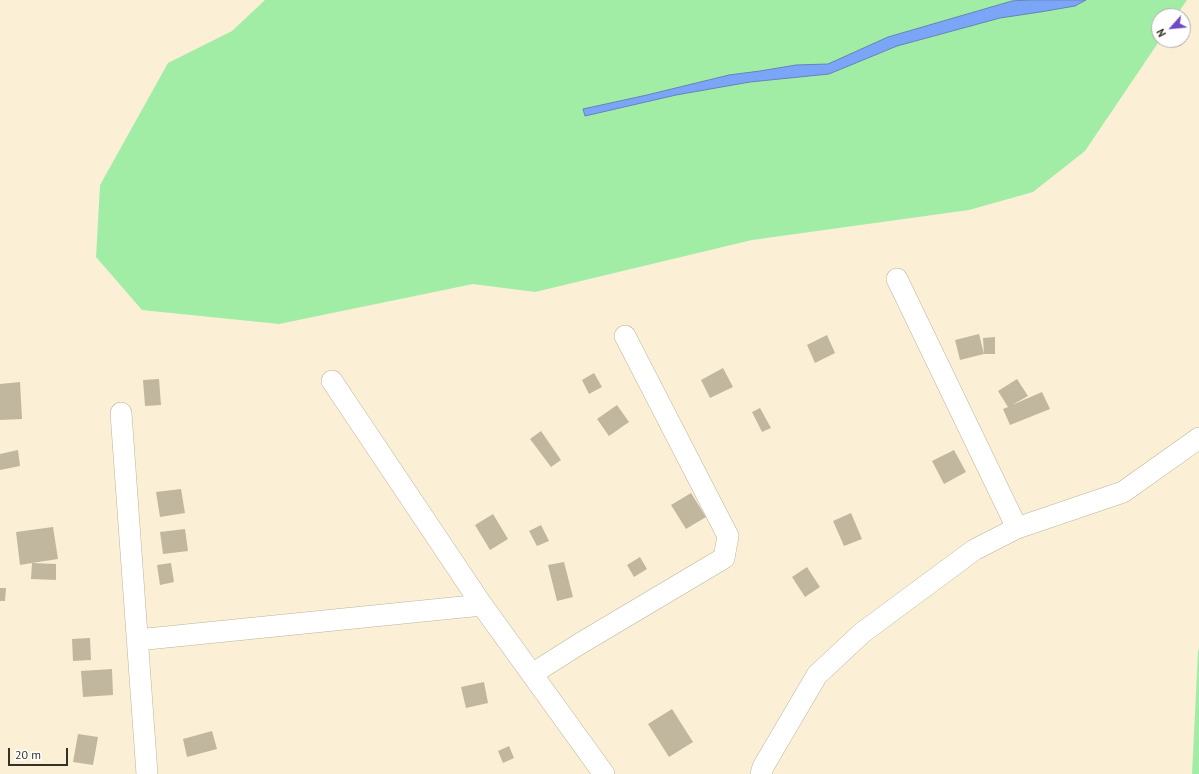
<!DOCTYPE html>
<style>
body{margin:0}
#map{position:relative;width:1199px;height:774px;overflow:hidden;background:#fbf0d6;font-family:"PT Sans",sans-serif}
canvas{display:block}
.north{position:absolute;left:1151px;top:8px;width:40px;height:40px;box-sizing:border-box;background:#fff;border:1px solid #aeada9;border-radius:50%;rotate:243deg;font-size:11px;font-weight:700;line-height:16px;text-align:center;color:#353127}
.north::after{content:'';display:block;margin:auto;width:14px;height:18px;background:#6e4bc4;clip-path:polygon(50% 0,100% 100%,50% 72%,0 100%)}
.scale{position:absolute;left:8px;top:748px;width:60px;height:18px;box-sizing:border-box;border:2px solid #353127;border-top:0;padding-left:5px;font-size:12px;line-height:14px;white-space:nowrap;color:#353127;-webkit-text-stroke:3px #fff;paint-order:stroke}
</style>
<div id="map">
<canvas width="1199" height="774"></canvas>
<div class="north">N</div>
<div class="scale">20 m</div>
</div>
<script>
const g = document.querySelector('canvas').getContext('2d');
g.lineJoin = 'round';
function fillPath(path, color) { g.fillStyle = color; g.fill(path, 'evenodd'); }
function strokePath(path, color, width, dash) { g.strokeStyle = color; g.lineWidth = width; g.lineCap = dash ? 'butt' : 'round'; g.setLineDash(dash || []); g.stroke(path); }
fillPath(new Path2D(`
 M265,0h922l-11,16h-17v24h1l-75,111 -52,41 -64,18 -217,30 -217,52 -62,-8 -194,40 -137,-14 -46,-53 4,-72 68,-122 64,-32z
 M1199,648v126h-7l6,-122z`), '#a1eda6');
const water = new Path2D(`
 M1031,0h55l-11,6 -35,6 -40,6 -103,28 -68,28 -79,8 -74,13 -91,21 -2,-7 64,-14 82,-20 31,-4 36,-6 32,-1 60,-27 124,-36z`);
fillPath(water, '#7ba6f8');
strokePath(water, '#6683b9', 1);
fillPath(new Path2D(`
 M979,334l5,20 -24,6 -5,-20z
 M827,335l8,18 -20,10 -8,-18z
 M995,337v17h-11l-1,-16z
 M723,368l10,19 -23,11 -9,-18z
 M594,373l8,14 -13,7 -7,-14z
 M159,379l2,26 -16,1 -2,-26z
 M1017,379l11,17 -16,9 30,-13 8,17 -40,16 -7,-16 5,-2 -10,-16z
 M20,382l2,37 -22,1v-36z
 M617,405l12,17 -20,14 -12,-17z
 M760,408l11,20 -9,4 -10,-20z
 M541,431l20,29 -10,7 -21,-28z
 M18,450l2,16 -20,4v-16z
 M954,450l12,22 -22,12 -12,-23z
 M181,489l4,24 -25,4 -4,-25z
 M691,493l15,24 -20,12 -15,-24z
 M851,513l11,26 -18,7 -11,-25z
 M493,514l15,25 -18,11 -15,-25z
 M541,525l8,16 -12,5 -8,-15z
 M53,527l5,32 -26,4 24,1v16l-25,-1 1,-16 -12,2 -4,-33z
 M185,529l3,22 -25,3 -3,-22z
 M640,557l7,12 -13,8 -7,-12z
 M564,562l9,35 -16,4 -9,-36z
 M171,563l3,19 -14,3 -3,-20z
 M807,567l13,20 -15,10 -13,-20z
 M0,588h6l-1,13h-5z
 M90,638l1,22 -18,1 -1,-22z
 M112,669l1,26 -30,2 -2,-26z
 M484,682l4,21 -22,5 -5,-21z
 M672,709l21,33 -24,15 -21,-33z
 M212,731l5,18 -30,8 -4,-18z
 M78,734l20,3 -5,28 -20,-3z
 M509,746l5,12 -11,5 -5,-12z`), '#c1b79e');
const street = new Path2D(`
 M897,279l120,249
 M332,381l150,224 122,169
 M121,413l26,361
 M137,640l345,-35
 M532,674l49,-31 143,-85 4,-22 -103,-200
 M761,774l2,-7 54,-92 45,-42 112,-83 43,-22 106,-36 76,-54`);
strokePath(street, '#bdb39a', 22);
strokePath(street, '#fff', 21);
</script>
